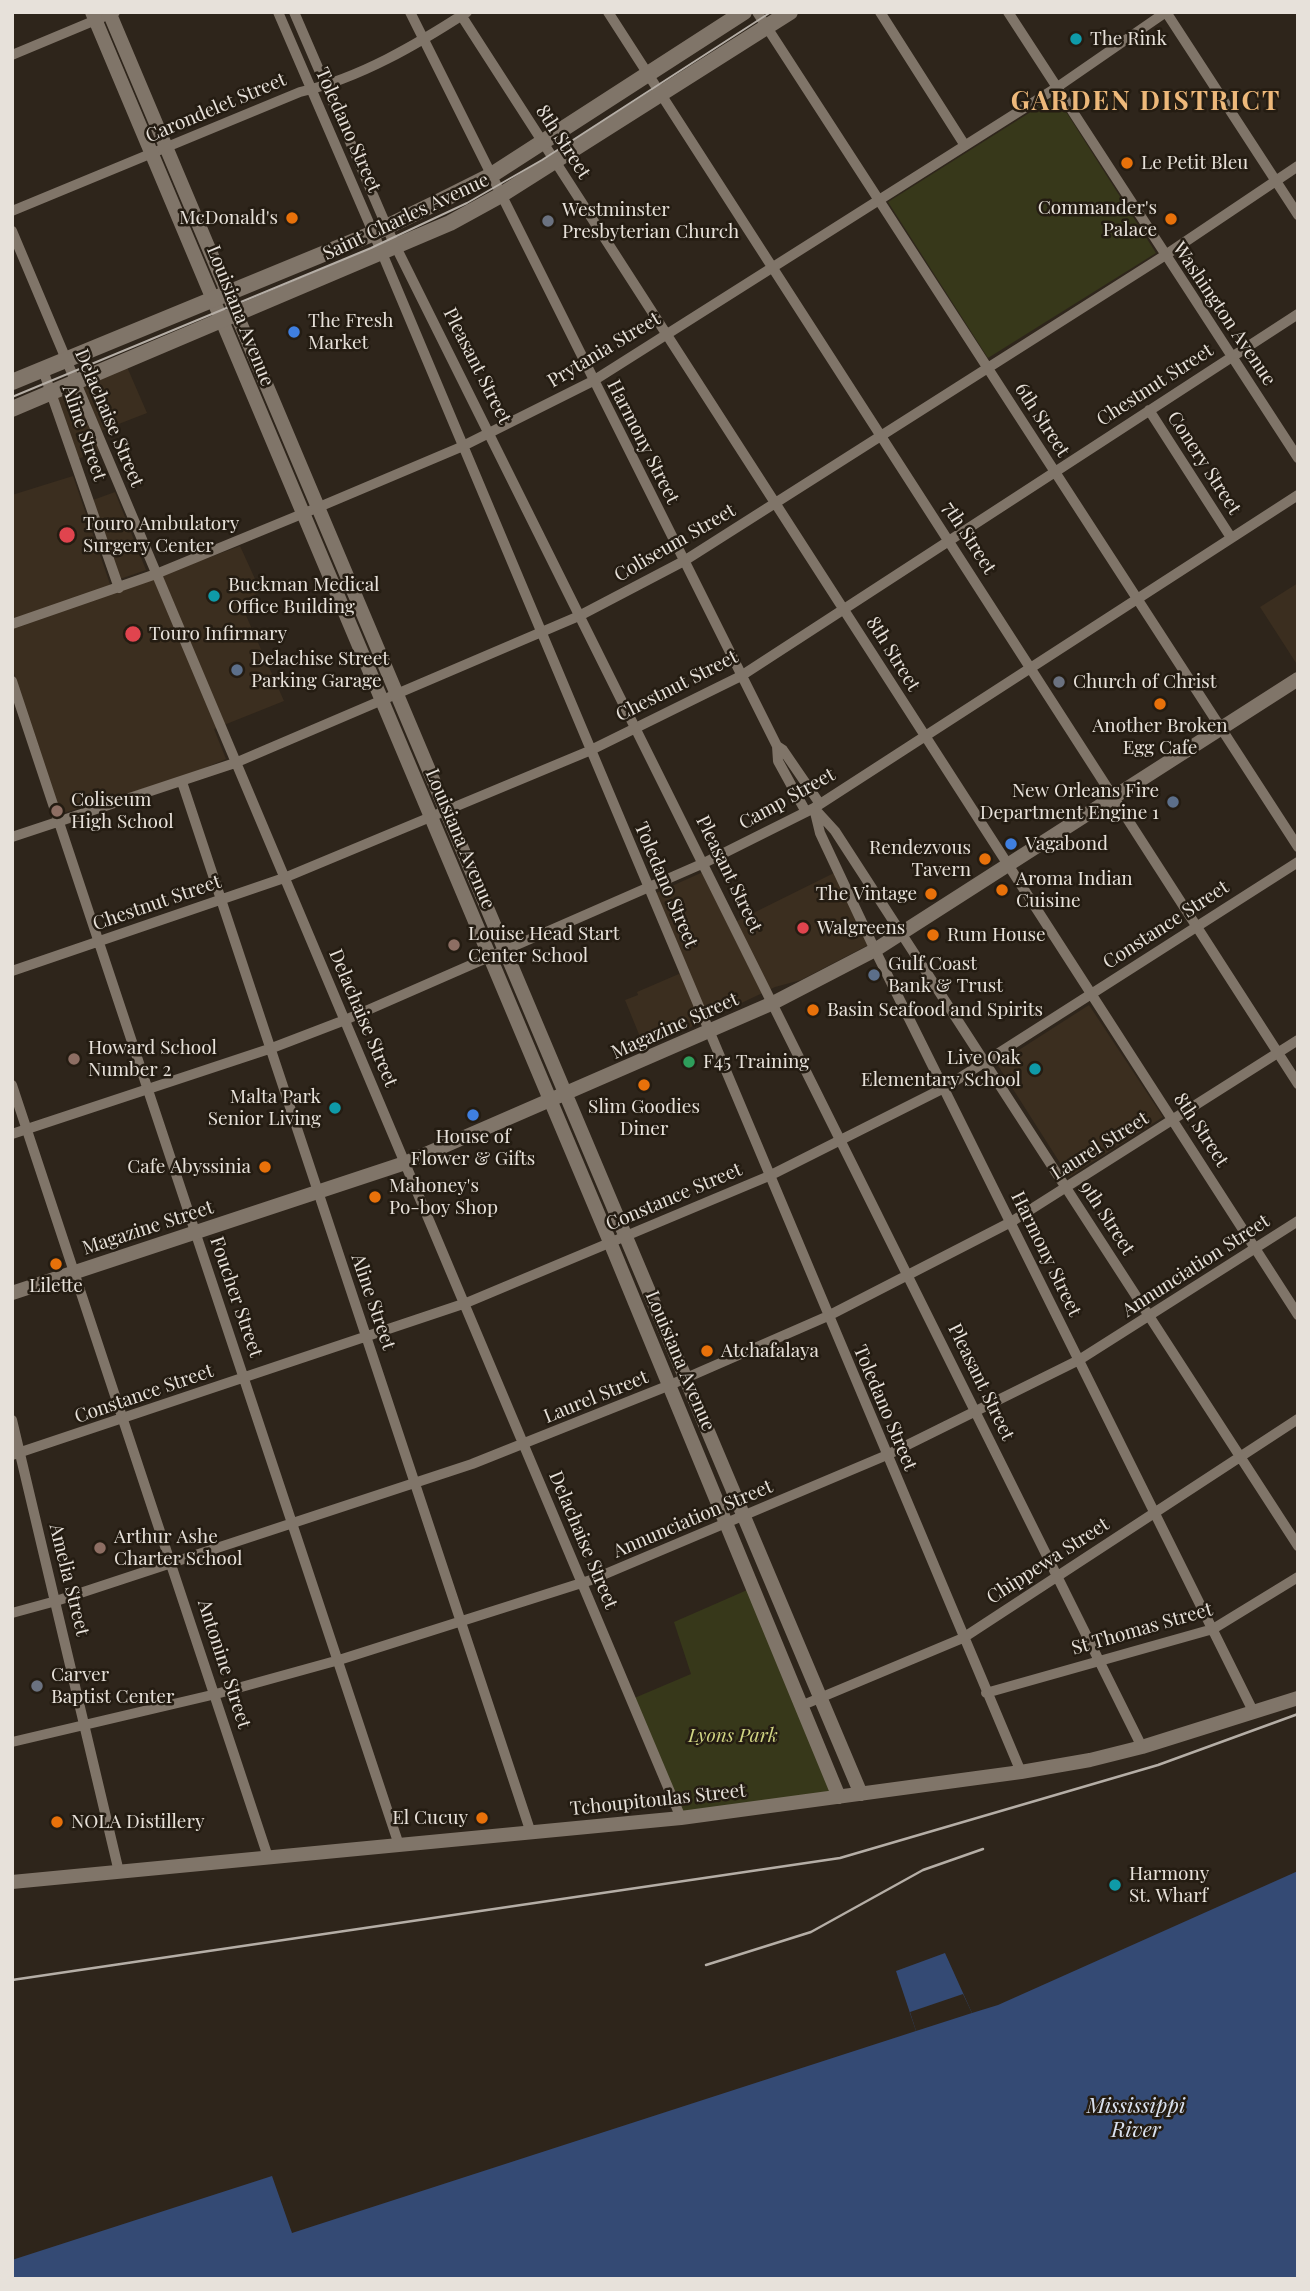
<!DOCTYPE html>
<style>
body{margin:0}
#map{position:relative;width:1310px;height:2291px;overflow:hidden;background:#2e251b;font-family:"Playfair Display",serif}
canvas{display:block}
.frame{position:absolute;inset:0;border:14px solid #e7e1da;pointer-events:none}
</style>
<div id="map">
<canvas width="1310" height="2291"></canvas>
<div class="frame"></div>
</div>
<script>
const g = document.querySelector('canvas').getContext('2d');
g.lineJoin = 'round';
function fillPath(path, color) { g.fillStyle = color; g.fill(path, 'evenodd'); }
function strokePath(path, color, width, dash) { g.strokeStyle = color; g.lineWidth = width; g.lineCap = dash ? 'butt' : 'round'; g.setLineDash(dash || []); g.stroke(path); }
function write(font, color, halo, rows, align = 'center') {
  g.font = font + ' "Playfair Display",serif'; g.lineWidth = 5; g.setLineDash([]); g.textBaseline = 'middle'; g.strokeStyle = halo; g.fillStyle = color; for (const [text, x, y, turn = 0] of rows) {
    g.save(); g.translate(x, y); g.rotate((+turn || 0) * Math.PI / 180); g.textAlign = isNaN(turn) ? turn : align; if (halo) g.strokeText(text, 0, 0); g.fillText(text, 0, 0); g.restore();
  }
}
fillPath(new Path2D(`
 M127,367l20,46 -54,21 6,17 -21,8 -22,-64z
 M73,476l40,117 127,-47 21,46 -21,10 44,99 -70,28 12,30 -40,17 -126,38 -48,-147v-172z
 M115,492l31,78 -26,9 -27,-79z
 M1298,583v83l-38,-59z
 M703,872l26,53 107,-53 34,72 -69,36 -26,7 -130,62 -20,-49 13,-5 -1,-3 51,-22 -34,-76z
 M1089,1005l74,112 -94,60 -72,-113z`), '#3b2e1f');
fillPath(new Path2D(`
 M1056,96l100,157 -168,105 -100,-156z
 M754,1587l85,210 -158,21 -49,-119 59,-25 -17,-52z`), '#37381a');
fillPath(new Path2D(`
 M1298,1871v408h-1286v-19l260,-84 20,57 624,-202 -20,-60 49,-18 27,60 26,-8z`), '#344a74');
fillPath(new Path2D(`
 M963,1994l9,19 -56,18 -6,-19z`), '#2e251b');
strokePath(new Path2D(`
 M278,12l104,241 639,1519
 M294,12l98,227 750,1508
 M410,12l367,734 6,4 37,54
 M459,12l839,1303
 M608,12l690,1072
 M757,12l541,835
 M880,12l84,132
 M1008,12l290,446
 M1166,12l132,203
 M12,55l103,-43
 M12,211l288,-119c60,-14 116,-47 167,-80
 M12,231l669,1587
 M43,370l76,218
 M1149,410l81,126
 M12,624l144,-50 163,-67 142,-60 132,-66 463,-293 110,-76
 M12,681l387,1164
 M777,746l1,15 28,51
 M182,782l349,1051
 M814,808l6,25 55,117 379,763
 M814,808l21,23 463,715
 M12,837l223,-74 344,-147 105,-55 480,-305 134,-90
 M12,971l272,-93 305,-127 152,-75 557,-362
 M12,1085l256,772
 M12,1134l260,-86 73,-28 359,-157 110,-55 484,-313
 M12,1420l107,452
 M12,1455l454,-152 303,-127 175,-88 354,-226
 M12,1613l44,-12 416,-137 198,-79 158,-69 183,-94 287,-182
 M986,1693l227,-64 85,-52
 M803,1705l160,-67 335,-219
 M12,1742l204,-48 123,-34 252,-80 296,-125 192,-95 219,-139`), '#807569', 10);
strokePath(new Path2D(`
 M92,12l518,1230 229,555
 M109,12l752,1782
 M12,1293l393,-130 368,-160 102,-53 423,-271
 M12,1882l669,-64 340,-46 69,-12 52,-13 156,-49`), '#807569', 14);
strokePath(new Path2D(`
 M12,382l362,-149 64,-31 52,-26 254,-164
 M12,409l438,-186 51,-28 289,-183`), '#807569', 16);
strokePath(new Path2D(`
 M12,397l359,-149 96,-45 75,-43 229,-148`), '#b5aea6', 2);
strokePath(new Path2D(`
 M706,1965l105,-33 112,-62 60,-21
 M12,1980l828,-122 318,-93 140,-51`), '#b5aea6', 2.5);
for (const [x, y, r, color] of [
 [1076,39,7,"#0f9aa8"],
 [1127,163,7,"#e8710a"],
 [292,218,7,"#e8710a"],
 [1171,219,7,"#e8710a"],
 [548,221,7,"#6b7280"],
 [294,332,7,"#3f7fe0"],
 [67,535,9,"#e0444e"],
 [214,596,7,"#0f9aa8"],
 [133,634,9,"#e0444e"],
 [237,670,7,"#5c6f8a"],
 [1059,682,7,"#6b7280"],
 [1160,704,7,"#e8710a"],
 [1173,802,7,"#5c6f8a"],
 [57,811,7,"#8d6e63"],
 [1011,844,7,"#3f7fe0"],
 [985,859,7,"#e8710a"],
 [1002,890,7,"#e8710a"],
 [931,894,7,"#e8710a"],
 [803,928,7,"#e0444e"],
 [933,935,7,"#e8710a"],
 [454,945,7,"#8d6e63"],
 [874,975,7,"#5c6f8a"],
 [813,1010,7,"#e8710a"],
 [74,1059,7,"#8d6e63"],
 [689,1062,7,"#2e9e5b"],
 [1035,1069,7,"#0f9aa8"],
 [644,1085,7,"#e8710a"],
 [335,1108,7,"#0f9aa8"],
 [473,1115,7,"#3f7fe0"],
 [265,1167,7,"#e8710a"],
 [375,1197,7,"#e8710a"],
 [56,1264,7,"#e8710a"],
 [707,1351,7,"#e8710a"],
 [100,1548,7,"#8d6e63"],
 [37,1686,7,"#6b7280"],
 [482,1818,7,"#e8710a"],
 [57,1822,7,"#e8710a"],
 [1115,1885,7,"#0f9aa8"]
]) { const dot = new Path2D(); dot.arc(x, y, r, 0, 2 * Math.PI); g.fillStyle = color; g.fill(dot); strokePath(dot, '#241c12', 2.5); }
write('19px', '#e7e1da', '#241c12', [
 ["The Rink",1090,39],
 ["Le Petit Bleu",1141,163],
 ["Commander's",1157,208,"right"],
 ["Palace",1157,230,"right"],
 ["Westminster",562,210],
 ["Presbyterian Church",562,232],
 ["McDonald's",278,218,"right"],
 ["The Fresh",308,321],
 ["Market",308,343],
 ["Touro Ambulatory",83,524],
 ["Surgery Center",83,546],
 ["Buckman Medical",228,585],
 ["Office Building",228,607],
 ["Touro Infirmary",149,634],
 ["Delachise Street",251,659],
 ["Parking Garage",251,681],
 ["Church of Christ",1073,682],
 ["Another Broken",1160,726,"center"],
 ["Egg Cafe",1160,748,"center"],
 ["New Orleans Fire",1159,791,"right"],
 ["Department Engine 1",1159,813,"right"],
 ["Coliseum",71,800],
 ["High School",71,822],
 ["Vagabond",1025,844],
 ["Rendezvous",971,848,"right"],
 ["Tavern",971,870,"right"],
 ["Aroma Indian",1016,879],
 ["Cuisine",1016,901],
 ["The Vintage",917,894,"right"],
 ["Walgreens",817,928],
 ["Louise Head Start",468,934],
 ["Center School",468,956],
 ["Rum House",947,935],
 ["Gulf Coast",888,964],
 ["Bank & Trust",888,986],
 ["Basin Seafood and Spirits",827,1010],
 ["Howard School",88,1048],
 ["Number 2",88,1070],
 ["Live Oak",1021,1058,"right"],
 ["Elementary School",1021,1080,"right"],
 ["F45 Training",703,1062],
 ["Malta Park",321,1097,"right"],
 ["Senior Living",321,1119,"right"],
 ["Slim Goodies",644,1107,"center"],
 ["Diner",644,1129,"center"],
 ["House of",473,1137,"center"],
 ["Flower & Gifts",473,1159,"center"],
 ["Cafe Abyssinia",251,1167,"right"],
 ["Mahoney's",389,1186],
 ["Po-boy Shop",389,1208],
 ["Lilette",56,1286,"center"],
 ["Atchafalaya",721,1351],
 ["Arthur Ashe",114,1537],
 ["Charter School",114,1559],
 ["Carver",51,1675],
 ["Baptist Center",51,1697],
 ["El Cucuy",468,1818,"right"],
 ["NOLA Distillery",71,1822],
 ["Harmony",1129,1874],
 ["St. Wharf",1129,1896]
], 'left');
write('19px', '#e7e1da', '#241c12', [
 ["Carondelet Street",216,108,-23],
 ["Toledano Street",348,130,66],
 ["8th Street",563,142,57],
 ["Saint Charles Avenue",406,217,-25],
 ["Washington Avenue",1224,314,56],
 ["Louisiana Avenue",240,316,68],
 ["Prytania Street",604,350,-31],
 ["Pleasant Street",477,366,63],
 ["Chestnut Street",1155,385,-33],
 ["Delachaise Street",109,418,67],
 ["6th Street",1042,420,57],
 ["Aline Street",84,433,71],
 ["Harmony Street",643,442,63],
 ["Conery Street",1204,463,57],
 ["7th Street",969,538,57],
 ["Coliseum Street",675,543,-30],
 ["8th Street",893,654,58],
 ["Chestnut Street",677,686,-27],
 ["Camp Street",787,799,-29],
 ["Louisiana Avenue",460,839,67],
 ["Pleasant Street",729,874,64],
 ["Toledano Street",666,885,67],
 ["Chestnut Street",157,903,-19],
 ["Constance Street",1166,925,-33],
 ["Delachaise Street",363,1018,67],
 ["Magazine Street",675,1026,-24],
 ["8th Street",1201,1130,57],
 ["Laurel Street",1100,1146,-32],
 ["Constance Street",674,1197,-23],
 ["9th Street",1107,1218,57],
 ["Magazine Street",148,1228,-18],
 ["Harmony Street",1046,1254,64],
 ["Annunciation Street",1196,1266,-33],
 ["Foucher Street",236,1297,71],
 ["Aline Street",373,1302,71],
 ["Louisiana Avenue",680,1361,67],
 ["Pleasant Street",981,1382,64],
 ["Constance Street",144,1394,-19],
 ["Laurel Street",596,1397,-22],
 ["Toledano Street",885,1408,67],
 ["Annunciation Street",693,1519,-23],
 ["Delachaise Street",583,1540,67],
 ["Chippewa Street",1048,1561,-33],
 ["Amelia Street",69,1580,76],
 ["St Thomas Street",1142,1629,-16],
 ["Antonine Street",224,1664,72],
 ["Tchoupitoulas Street",658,1800,-6]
]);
write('italic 19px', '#d2d684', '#241c12', [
 ["Lyons Park",733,1736]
]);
write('italic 21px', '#dbe3f1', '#241c12', [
 ["Mississippi",1136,2106],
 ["River",1136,2130]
]);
g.letterSpacing = '2px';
write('bold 26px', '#edb87a', '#241c12', [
 ["GARDEN DISTRICT",1146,102]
]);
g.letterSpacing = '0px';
</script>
